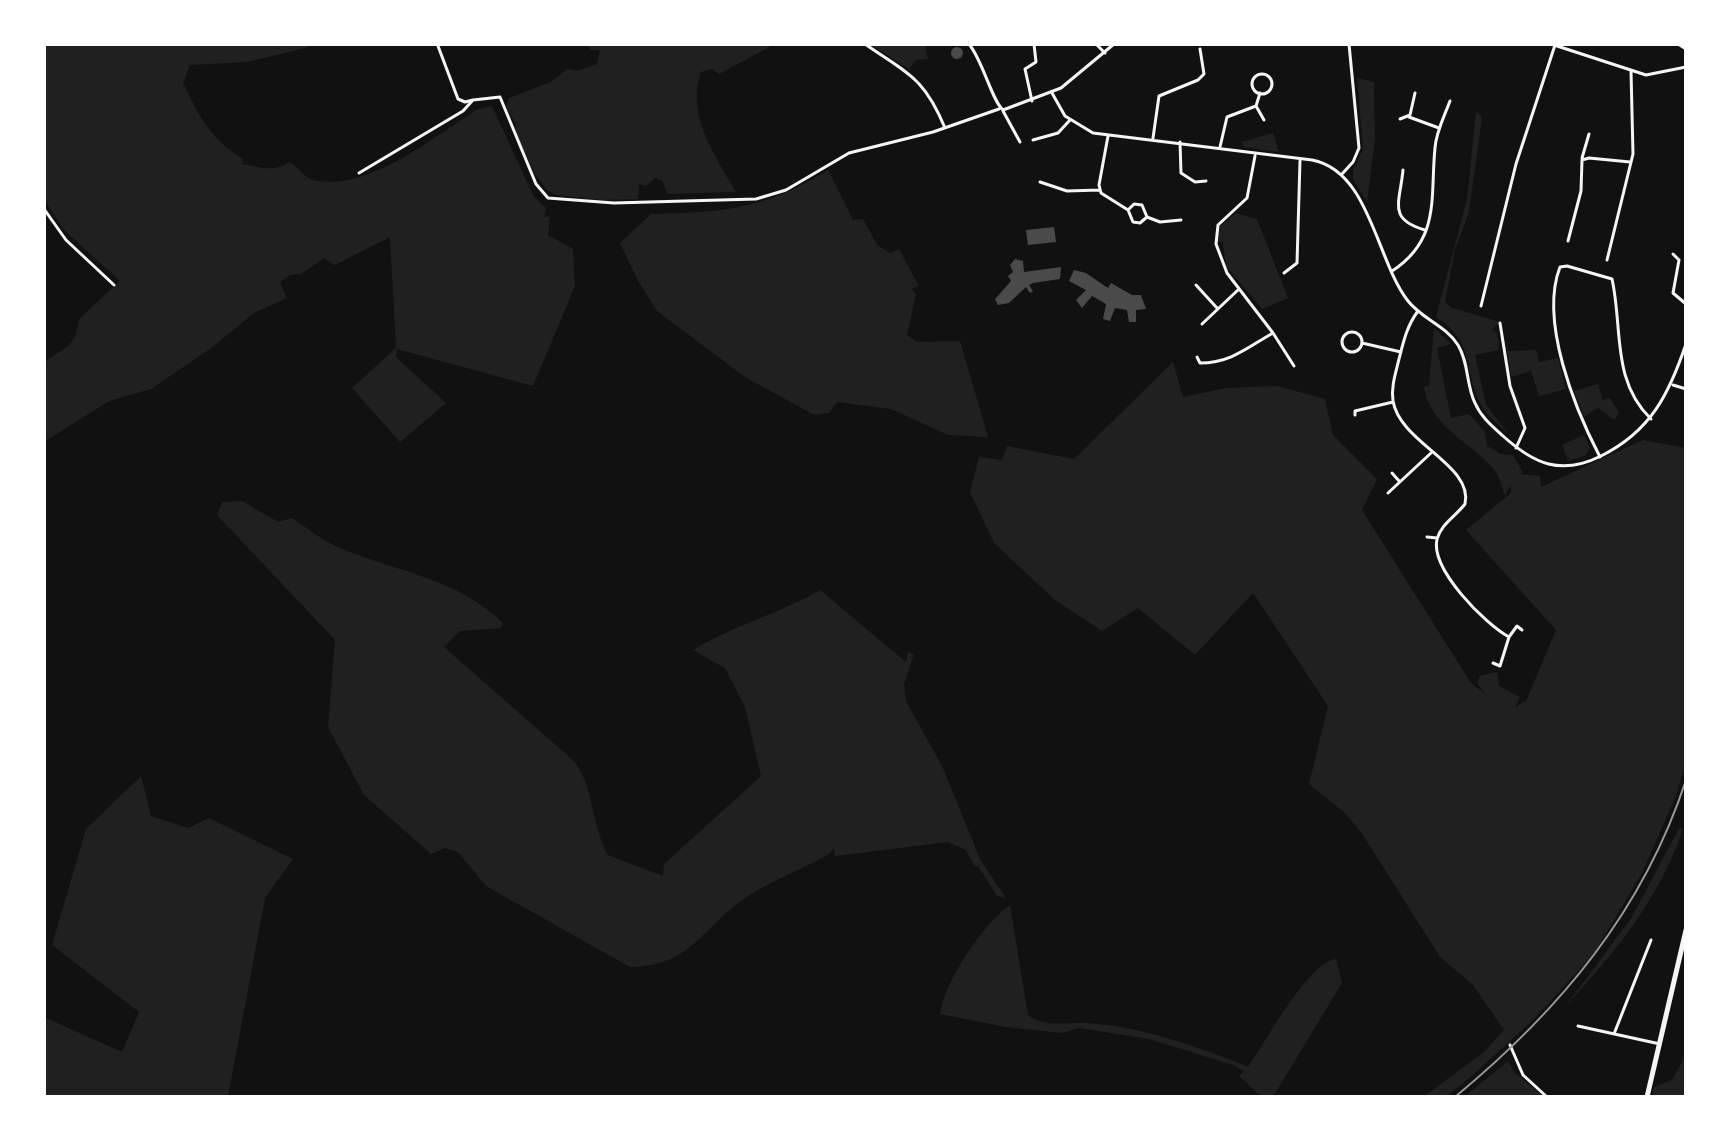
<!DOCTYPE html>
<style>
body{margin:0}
#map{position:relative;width:1730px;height:1141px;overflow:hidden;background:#111;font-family:"Archivo Narrow",sans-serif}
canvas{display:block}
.frame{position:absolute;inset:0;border:46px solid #fff;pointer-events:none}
</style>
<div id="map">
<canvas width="1730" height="1141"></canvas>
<div class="frame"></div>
</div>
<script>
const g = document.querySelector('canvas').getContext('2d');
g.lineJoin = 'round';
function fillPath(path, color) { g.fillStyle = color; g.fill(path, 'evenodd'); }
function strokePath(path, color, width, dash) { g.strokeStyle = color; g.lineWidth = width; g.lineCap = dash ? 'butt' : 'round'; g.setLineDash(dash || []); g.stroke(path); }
fillPath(new Path2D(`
 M44,44h266l-4,4 -59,14 -57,3 -7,18c16,33 27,56 60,76l-1,5c17,3 33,9 47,-2 9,4 14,15 24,18 56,12 117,-41 165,-71l14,-3 42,91 12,11 -2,9 6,-1 -2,19 25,14 2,37 -42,100 -136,-37 -1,8 50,46 -46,39 -48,-54 44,-40 -6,-111 -55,28 -11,-7 -23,16 -11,1 -10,7 7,16 -33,15 -44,36 -59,40 -42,12 -65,41v-80l23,-15 8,-10 5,-19 40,-37 -57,-52 -19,-30z
 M588,44h187l-56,30 -7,-5 -11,3c-16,42 15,85 35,120l-68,2 -6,-13 -7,-3 -9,8 -7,-2 -1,15 -34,1 -48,-5 -8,-4 -12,-15 -21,-43 1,-8 -10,-19 3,-8 42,-16 16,-13 10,2 20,-7 3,-14h-10z
 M870,44h55l3,15 -12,1 -7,9z
 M1357,78l17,4 1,56 -8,64 -14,-23v-9l10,-21z
 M1476,111l6,6 -13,95 -14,38 -10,52 7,6 48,14 -8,7 5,5 2,16 -24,5 11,50 22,28c-9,-8 -21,-17 -27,-28 -18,-33 -5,-64 -45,-88l31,-118z
 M1273,133l6,19 -36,-5 -1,-5z
 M828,170l25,50 10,-1 14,26 13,8 9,-4 20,37 -8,3 5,5 -9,41 10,7 43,-1 28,96 -40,-2 -57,-26 -54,-7 -8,11 -15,2 -69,-38 -88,-66 -19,-30 -18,-38 31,-29c73,-2 113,-4 177,-44z
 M1236,213l21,6 31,79 -26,11 -36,-43 -3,-24 -5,-1 2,-15z
 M1434,328l17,16 -14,4 14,70 18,-4 16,18 2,14 14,8 12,1 10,18 -5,1 22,2 1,11 102,-47 43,8v315l-10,33 -34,77 -49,82 -61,66 -58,53 -28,23h-23l61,-45 20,-22 -31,-45 -33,-28 -79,-125 -16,-19 -36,-29 19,-78 -75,-113 -58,62 -57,-47 -36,23 -47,-31 -61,-57 -24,-51 9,-35 23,3 5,-14 67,13 99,-97 10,35 44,-9 50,-2 48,13 8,36 44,44 -15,31 109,173 14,11 -8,-11 3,-7 17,-4 2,14 21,11 -5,10 11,-6 30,-71 -90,-100 45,-37v-9l-6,12c-3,-9 -6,-22 -13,-29 -24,-26 -62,-41 -68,-80l5,-1z
 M1536,350l3,12 19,-4 8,31 -27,7 -8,-25 -20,6 -4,-26z
 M1598,384l5,16 7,-2 9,15 -5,7 -16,-12 -14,9 -10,-26z
 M1584,435l6,13 -5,8 -17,5 -6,-16z
 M242,501l36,21 14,-4c15,10 31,23 48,30 55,23 119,31 163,75l-2,5 -41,3 -16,16 130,114c21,28 16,61 34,94l55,21 1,-12 97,-88 -16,-69 -20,-39 -32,-18c41,-25 86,-36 127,-60l86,72 2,-10 6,2 -10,30 2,17 36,65 39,95 25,37 -9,-2 -19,-30 -3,1 -9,-17 -18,-8 -113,14 -1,-7 -8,7c-28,15 -63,28 -88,47 -39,31 -51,63 -108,64l-144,-81 -28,-34 -13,-4 -14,6 -67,-59 -36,-68 7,-87 -118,-125 5,-13z
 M141,776l10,40 37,12 21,-10 84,41 -28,39 -37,199h-184v-80l78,35 17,-40 -87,-67 34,-116z
 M1679,828l4,1c-24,71 -69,125 -118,178l67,-90z
 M1010,905l18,110c17,13 39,7 60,8 55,4 109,23 160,44 17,-24 60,-105 88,-108l6,24 -69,114h-11l-23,-21 5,-5 -11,-6 -84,-26 -70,-11 -17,5 -56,-6 -66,-13c4,-32 43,-90 70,-109z
 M1686,1054v43h-34l2,-10 18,-7z
 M1508,1061l7,12 29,24h-80z`), '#202020');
fillPath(new Path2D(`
 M951 53a6 6 0 1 1 12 0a6 6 0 1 1-12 0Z
 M1054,227l2,15 -28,3 -2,-15z
 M1015,259l8,2 1,11 37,-5 -1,12 -27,4 -4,2 4,6 -3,2 -4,-6 -17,16 -11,2 -3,-6 16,-18 -3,-5 5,-4 -3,-7z
 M1074,270l12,3 22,15 3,-5 21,12h9l5,14 -10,1v12h-7l-2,-12 -12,-2 -5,13 -7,-2 3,-15 -14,-8 -10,12 -6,-8 10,-10 -17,-9z`), '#4a4a4a');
strokePath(new Path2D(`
 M865,44c43,30 59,33 80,84
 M1096,44l9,9
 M1444,44h8
 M1551,44l95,31 40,-8
 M438,46l20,53 7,3 8,-2
 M1252 84a10 10 0 1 1 20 0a10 10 0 1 1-20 0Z
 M1052,93l13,23 28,17 219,27c58,11 64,100 96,141 14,18 37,24 50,44 11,18 8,40 17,58 6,14 17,23 28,33 31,28 58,40 98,20 50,-25 68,-62 85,-112
 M1032,101l-7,-32 11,-7 -2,-18
 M1256,106l8,14
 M1003,111l17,31
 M1409,117l30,11
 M1400,119l10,-4 5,-22
 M1108,136l-9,49 2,8 27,17 6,-6 8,1 5,12 13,5 21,-2
 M1153,138l6,-42 39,-16 6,-6 -4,-25
 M1033,140l25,-7 12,-13
 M1180,142l1,31 14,9 11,-1
 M1220,147l7,-30 29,-11 4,-13
 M1582,158l7,-24
 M1403,170c-3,33 -16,49 22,60
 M359,173l104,-62 10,-11 27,-3 36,87 12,14 66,5 142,-4 30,-9 63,-37 84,-21 66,-23
 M1342,174l11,-12 6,-14 -10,-104
 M1040,182l27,9 33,-1
 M44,209l22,31 48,45
 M1128,210l5,12 7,1 7,-6
 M1568,241l13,-50 1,-31 7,-2 41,4
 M1673,254l6,6 -6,33 13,11
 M1607,260l26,-106 -2,-83
 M1392,271c49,-32 38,-74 43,-123 1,-16 9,-31 15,-47
 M1284,273l13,-10 3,-102
 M1196,285l21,23
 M1481,306l35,-142 39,-119
 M1418,311c-12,16 -15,33 -20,52 -3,12 -7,25 -5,38 7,42 81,64 72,103 -9,12 -24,20 -28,35 -7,30 48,85 72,98l-9,29 -7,-3
 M1500,323l10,63 15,42 -9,20
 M1202,324l37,-35
 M1342 342a10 10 0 1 1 20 0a10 10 0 1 1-20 0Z
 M1273,333l21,33
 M1362,343l39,9
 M1197,357l3,6c31,0 48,-16 73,-30l-46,-60 -11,-29 2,-19 29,-27 8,-42
 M1673,385l13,4
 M1355,415v-4l38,-9
 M1600,457c-25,-48 -61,-136 -40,-190l7,-1 45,13c11,49 -1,101 39,140
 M1392,473l8,9
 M1388,493l43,-40
 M1427,537l10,1
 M1509,637l8,-11 5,4
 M1578,1026l82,18
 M1614,1034l37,-94
 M1510,1045l13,30 24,22`), '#f5f5f5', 3);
strokePath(new Path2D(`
 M969,44c14,17 23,57 34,66l58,-22 53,-44
 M1678,44l8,5`), '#f5f5f5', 3);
strokePath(new Path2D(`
 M1647,1097l39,-167`), '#f5f5f5', 5);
strokePath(new Path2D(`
 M1455,1097c105,-87 188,-186 231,-317`), '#9a9a9a', 2);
</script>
